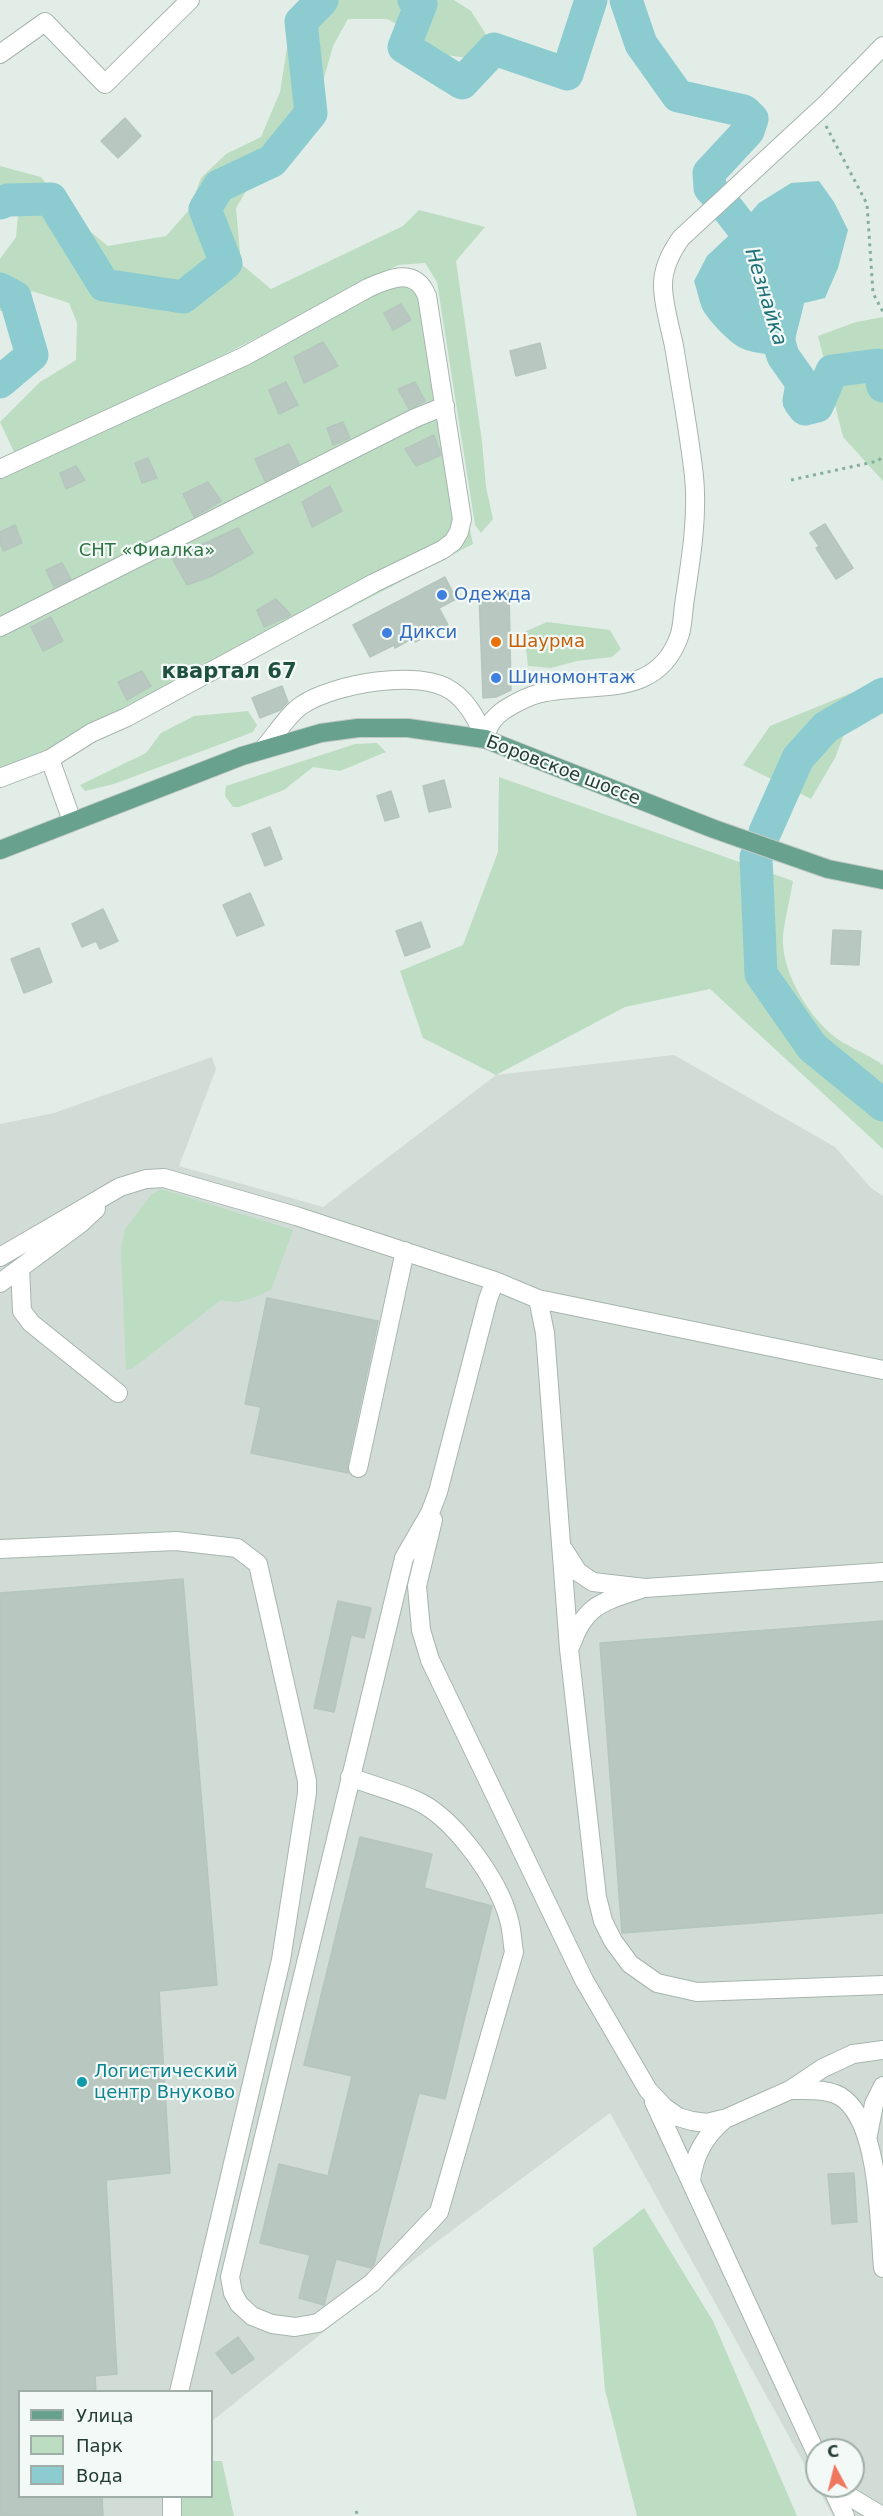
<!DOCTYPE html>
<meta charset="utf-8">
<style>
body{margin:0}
#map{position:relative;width:883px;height:2516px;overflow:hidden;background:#e3ede7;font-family:"DejaVu Sans",sans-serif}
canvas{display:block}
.legend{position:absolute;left:18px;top:2390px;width:195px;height:108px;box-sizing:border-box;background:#f3f9f6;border:2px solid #a0aea8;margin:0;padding:8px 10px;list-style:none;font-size:18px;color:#233d34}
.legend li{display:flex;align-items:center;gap:12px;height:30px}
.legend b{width:30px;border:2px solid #a0aea8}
.north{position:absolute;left:805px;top:2438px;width:60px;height:60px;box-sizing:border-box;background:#f3f9f6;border:2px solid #a0aea8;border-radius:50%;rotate:353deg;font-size:16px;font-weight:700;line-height:24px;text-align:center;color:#233d34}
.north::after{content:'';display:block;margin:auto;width:21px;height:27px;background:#ef765f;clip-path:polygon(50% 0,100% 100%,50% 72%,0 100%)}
</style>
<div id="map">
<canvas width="883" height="2516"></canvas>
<ul class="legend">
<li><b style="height:8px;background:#68a18e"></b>Улица</li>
<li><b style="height:16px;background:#bcddc2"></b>Парк</li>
<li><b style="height:16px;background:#8cccd0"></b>Вода</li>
</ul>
<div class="north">С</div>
</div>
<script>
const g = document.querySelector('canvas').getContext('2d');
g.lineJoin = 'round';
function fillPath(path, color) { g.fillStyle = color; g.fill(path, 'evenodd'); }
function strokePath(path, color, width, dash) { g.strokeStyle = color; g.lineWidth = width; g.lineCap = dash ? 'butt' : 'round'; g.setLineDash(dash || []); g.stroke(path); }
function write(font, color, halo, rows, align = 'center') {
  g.font = font + ' "DejaVu Sans",sans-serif'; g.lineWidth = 4.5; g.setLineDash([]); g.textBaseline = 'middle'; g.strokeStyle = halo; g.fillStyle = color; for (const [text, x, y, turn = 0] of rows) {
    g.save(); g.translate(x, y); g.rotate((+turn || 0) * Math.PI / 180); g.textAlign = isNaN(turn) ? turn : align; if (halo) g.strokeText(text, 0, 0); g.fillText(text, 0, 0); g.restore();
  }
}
fillPath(new Path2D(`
 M674,1055l161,92 36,41 12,8v1320h-50l-223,-403 -171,127 -227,181v-29h-192v104l162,1 2,19h-184v-1392l54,-11 158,-56 4,12 -37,97 144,41 173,-132zM817,2450h36v36h-36z`), '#d1dcd6');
fillPath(new Path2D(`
 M300,0h154l17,11 16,25 -19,22 -30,-4 -28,-23 -23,-12h-39l-15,27 -9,32 -18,48 -58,62 -12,20 5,56 30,25 132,-63 16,-16 66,17 -29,34 26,180 4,46 7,32 -12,14 -6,-8 -38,-243 -12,-19 -27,2 -237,122 239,-104 14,2 8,13 51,246 -409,213 -64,24v-323l14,-6 -14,-30 40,-40 36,-22 1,-37 -8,-20 -37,-12 -29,20h-3v-52l16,-22 2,-21 -18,-5v-45l41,11 32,41 35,28 58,-10 23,-26 12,-32 25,-24 35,-17 19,-45 13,-82z
 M883,317v164l-40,-44 -25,-101 38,-14z
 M547,622l63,8 11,19 -9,8 -35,4 -26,7 -23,-2 -4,-34z
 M861,689l-26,69 -24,41 -68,-34 27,-39z
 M248,711l9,14 -4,7 -139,52 -29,7 -5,-6 66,-32 15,-20 33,-17z
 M377,743l9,9 -46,19 -27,-4 -29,23 -45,17h-6l-8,-11 1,-10 129,-42z
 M499,777l294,104c-3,18 -8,37 -10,55 -2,34 23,76 48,98 15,13 36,19 52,31v84l-173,-160 -85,18 -129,68 -73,-37 -23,-67 63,-26 35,-93z
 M161,1189l132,41 -22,60c-16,7 -32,16 -50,10l-88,68 -7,2 -5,-121 4,-20 27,-35z
 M644,2208l69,113 84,195h-160l-32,-126 -12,-142z
 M212,2461h10l12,55h-53l-1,-19 32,-1z`), '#bcddc2');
fillPath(new Path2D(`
 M819,181l15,21 14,28 -10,38 -13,30 -21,5c-6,31 -18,50 -2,80l-22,-4c-10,-35 -13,-20 -39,-31 -11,-5 -34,-29 -39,-40 -3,-8 -5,-18 -8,-27l13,-25 33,-31 19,-22 32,-20z`), '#8cccd0');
strokePath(new Path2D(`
 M301,22l4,-22`), '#8cccd0', 5);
strokePath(new Path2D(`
 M414,0l7,4 -17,43 58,36 32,-34 73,25 24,-74
 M626,0l15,44 37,52 66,15 8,8 -4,12 -39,42 1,15 7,8
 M0,203l8,-3 43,-1 53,86 79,12 43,-34 -21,-54 14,-23 53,-25 39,-48 -10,-91 21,-22
 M728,209l17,22 11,35
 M0,289l15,8 17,58 -32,27
 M777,335l6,21 19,27 -3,18 6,8 12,-3 15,-35 46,-6 5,21
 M765,832l33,-74 28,-31 57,-33
 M756,857l5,117 51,73 71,58`), '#8cccd0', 33);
const building = new Path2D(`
 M125,118l16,18 -23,22 -17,-17z
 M401,304l10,16 -18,10 -9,-17z
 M323,342l15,24 -34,17 -10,-26z
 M540,343l6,25 -30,8 -6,-25z
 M286,382l12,23 -19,9 -10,-24z
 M415,382l10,19 -16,8 -11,-20z
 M343,422l7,16 -17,7 -6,-17z
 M434,435l7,20 -25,11 -11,-17z
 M289,444l10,20 -34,17 -10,-22z
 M148,458l9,20 -15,5 -7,-20z
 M76,466l9,14 -19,9 -6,-16z
 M208,482l13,19 -27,16 -11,-23z
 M330,486l12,25 -30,16 -10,-25z
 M825,524l28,44 -17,11 -20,-31 3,-2 -9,-13z
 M15,525l7,18 -19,8 -3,-9v-10z
 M238,528l15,25 -41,23 -25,9 -15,-27z
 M62,563l9,16 -17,8 -8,-17z
 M445,577l11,22 -17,9 9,17 -33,17 -2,-4 -18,10 -1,-3 -24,12 -17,-32z
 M509,591l2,99 -15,7 -13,1 -4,-105z
 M276,599l15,16 -27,12 -7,-17z
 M51,617l12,24 -20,10 -12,-24z
 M142,671l9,15 -24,14 -9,-18z
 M282,686l6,16 -8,8 -20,8 -8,-20z
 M444,780l7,27 -22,5 -6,-26z
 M391,791l8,26 -14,4 -8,-25z
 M270,827l12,32 -17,7 -13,-32z
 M250,893l14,32 -27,11 -14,-31z
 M103,909l15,32 -18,8 -4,-8 -14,6 -10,-23z
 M421,922l9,25 -25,9 -9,-25z
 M833,930l28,1 -2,34 -28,-1z
 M39,948l13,34 -28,11 -13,-34z
 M267,1298l111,23 -31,145 1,7 -97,-20 10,-46 -16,-3z
 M183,1579l34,406 -58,6 11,182 -64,7 11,194 -22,2 1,15h-76v105h82l1,20h-103v-923z
 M338,1601l33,7 -7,30 -13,-3 -17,77 -20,-4z
 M883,1621v292l-261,20 -22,-290z
 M360,1837l72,17 -8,34 68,18 -47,193 -26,-6 -45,171 -3,4 -35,-9 -12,46 -25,-7 11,-43 -50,-12 19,-79 49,12 24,-100 -48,-11z
 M854,2173l3,49 -25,2 -4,-50z
 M238,2337l16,22 -22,15 -16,-21z`);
fillPath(building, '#b8c7c0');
strokePath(building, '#b5c6be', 1.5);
const minor = new Path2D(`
 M0,54l45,-32 60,62 85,-84
 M0,469l245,-113 123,-68c23,-10 47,-21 59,8l35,223 -3,13 -6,10 -11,8 -68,33 -247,134 -36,16 -41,26 -50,19
 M0,627l415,-209 30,-12
 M485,739c2,-13 8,-21 19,-29 11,-7 24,-14 37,-17 52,-12 117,8 139,-59 3,-11 3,-24 5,-36 6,-39 13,-82 9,-122 -5,-44 -13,-87 -20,-130 -4,-19 -10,-39 -11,-58 -1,-19 8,-36 18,-50l147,-136 55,-56
 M263,749c13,-14 24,-34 39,-44 31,-21 118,-37 150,-14 16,11 26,30 33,48
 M50,759l22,62
 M0,1257l120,-70 26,-8 18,-1 132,38 199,65 -7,18 -50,193 -8,21 -26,45 -174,719 3,16 6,11 13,12 20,8 23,3 23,-4 54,-40 67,-71 75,-260c-2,-11 -2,-22 -5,-32 -10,-40 -56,-104 -94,-120 -21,-9 -44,-15 -65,-23
 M20,1268l2,43 9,12 87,70
 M495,1281l43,18 7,34 24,316 28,248 6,24 10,20 17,23 27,19 40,9 186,-7
 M0,1283l81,-60 15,-14
 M538,1299l345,71
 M358,1468l47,-217
 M433,1520l-16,66 4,44 9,30 154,320 64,110 16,17 14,10 14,4 15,2 20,-5 63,-28 33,-22 30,-14 30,-4
 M0,1549l176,-8 61,7 21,16 49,217v12l-26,167 -102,432
 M564,1550l14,22 15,10 52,6 238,-16
 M571,1645c14,-41 32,-43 70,-56
 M790,2090c16,0 41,-2 54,9 36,28 35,125 39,169
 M654,2102l163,353
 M868,2135l6,-31 9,-18
 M691,2181c3,-27 14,-45 34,-62
 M831,2486l14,30
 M832,2486l50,30
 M172,2496v20`);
const major = new Path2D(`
 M0,850l242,-94 79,-23 37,-5h50l77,11 229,90 114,40 55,11`);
strokePath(minor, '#a6b5ae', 20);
strokePath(major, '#c1c9c6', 20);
strokePath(new Path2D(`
 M826,126l41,78 6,89 10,19
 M791,480l87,-19 5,-5
 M356,2511l2,5`), '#84af9e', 3, [3, 4.5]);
strokePath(minor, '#fff', 18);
strokePath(major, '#68a18e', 18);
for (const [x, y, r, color] of [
 [442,595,6,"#3f7fe0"],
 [387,633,6,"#3f7fe0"],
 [496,642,6,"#e8710a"],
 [496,678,6,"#3f7fe0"],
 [82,2082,6,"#0f9aa8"]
]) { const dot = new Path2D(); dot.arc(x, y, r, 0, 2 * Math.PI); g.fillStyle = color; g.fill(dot); strokePath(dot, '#f3f9f6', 2); }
write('18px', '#2e7443', '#f3f9f6', [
 ["СНТ «Фиалка»",147,551]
]);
write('18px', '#366cbe', '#f3f9f6', [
 ["Одежда",454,595],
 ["Дикси",399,633],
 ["Шиномонтаж",508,678]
], 'left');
write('18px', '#c56008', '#f3f9f6', [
 ["Шаурма",508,642]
], 'left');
write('18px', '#233d34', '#f3f9f6', [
 ["Боровское шоссе",563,771,21]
]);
write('18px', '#0d838f', '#f3f9f6', [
 ["Логистический",94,2072],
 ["центр Внуково",94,2093]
], 'left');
write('italic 20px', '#1e7178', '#f3f9f6', [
 ["Незнайка",765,297,73]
]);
write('bold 21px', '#1f4f3f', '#f3f9f6', [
 ["квартал 67",229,673]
]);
</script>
